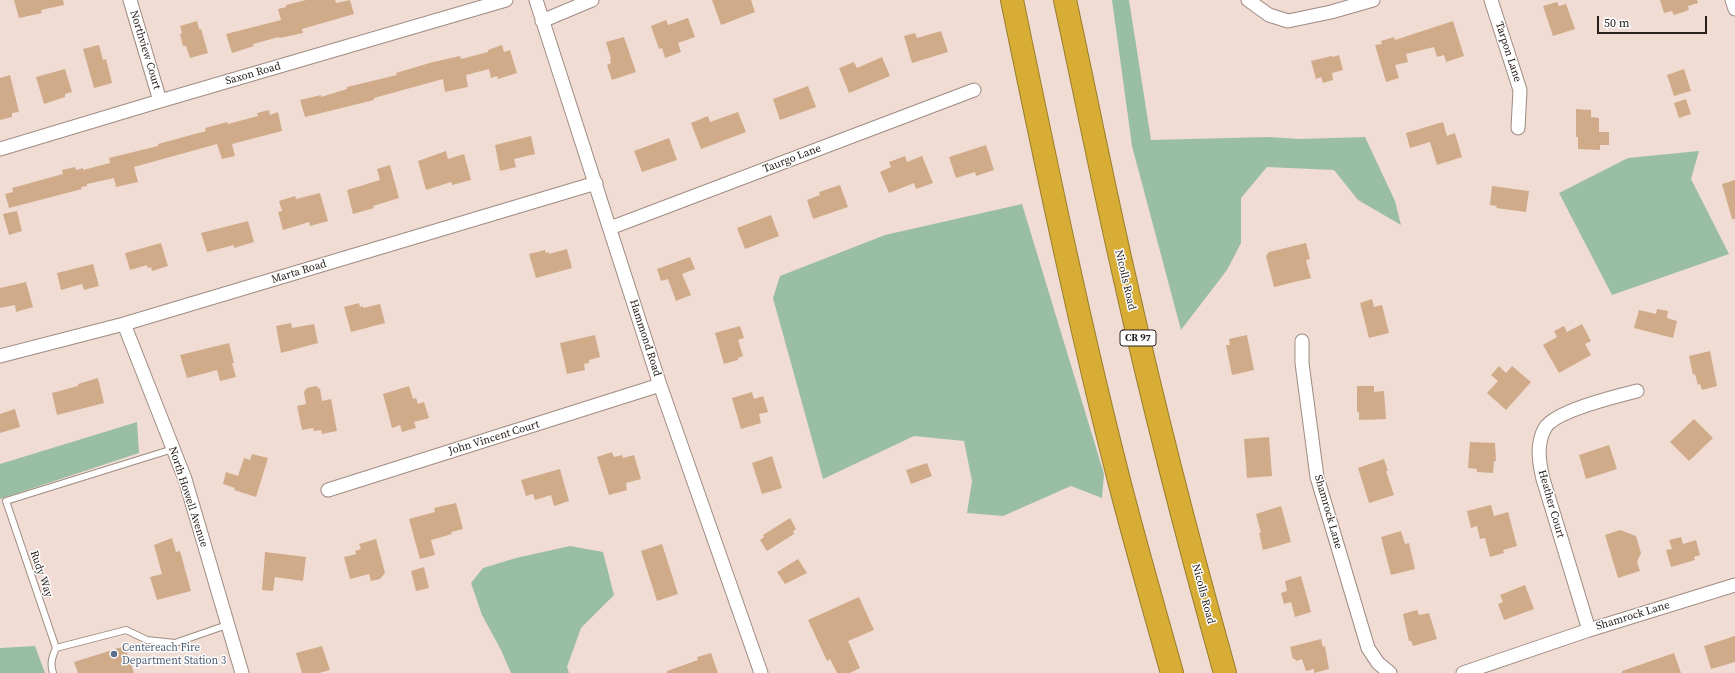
<!DOCTYPE html>
<style>
body{margin:0}
#map{position:relative;width:1735px;height:673px;overflow:hidden;background:#f1dcd3;font-family:"Source Serif 4",serif}
canvas{display:block}
.scale{position:absolute;left:1597px;top:16px;width:110px;height:18px;box-sizing:border-box;border:2px solid #27201c;border-top:0;padding-left:5px;font-size:12px;line-height:14px;white-space:nowrap;color:#27201c;-webkit-text-stroke:3px #fff;paint-order:stroke}
</style>
<div id="map">
<canvas width="1735" height="673"></canvas>
<div class="scale">50 m</div>
</div>
<script>
const g = document.querySelector('canvas').getContext('2d');
g.lineJoin = 'round';
function fillPath(path, color) { g.fillStyle = color; g.fill(path, 'evenodd'); }
function strokePath(path, color, width, dash) { g.strokeStyle = color; g.lineWidth = width; g.lineCap = dash ? 'butt' : 'round'; g.setLineDash(dash || []); g.stroke(path); }
function write(font, color, halo, rows, align = 'center') {
  g.font = font + ' "Source Serif 4",serif'; g.lineWidth = 3; g.setLineDash([]); g.textBaseline = 'middle'; g.strokeStyle = halo; g.fillStyle = color; for (const [text, x, y, turn = 0] of rows) {
    g.save(); g.translate(x, y); g.rotate((+turn || 0) * Math.PI / 180); g.textAlign = isNaN(turn) ? turn : align; if (halo) g.strokeText(text, 0, 0); g.fillText(text, 0, 0); g.restore();
  }
}
fillPath(new Path2D(`
 M1112,0h17l22,140 117,-3 32,2 65,-2 30,64 6,24 -43,-25 -24,-30 -67,-3 -26,31v45l-14,27 -46,60 -49,-184z
 M1699,151l-8,28 38,75 -117,41 -53,-102 69,-35z
 M1022,204l82,270 -2,24 -31,-12 -68,30 -36,-3 5,-32 -8,-40 -50,-5 -91,43 -50,-181 7,-22 105,-41z
 M137,422l2,31 -139,46v-35z
 M570,546l33,6 11,43 -33,33 -14,39 2,6h-58l-10,-23 -19,-35 -11,-32 12,-15 33,-10z
 M35,646l10,27h-45v-25z`), '#9abea3');
fillPath(new Path2D(`
 M14,0h49l1,5 -23,5 1,3 -23,5z
 M306,0h29l1,3 14,-3 4,14 -52,15 1,4 -23,5 -1,-1 -26,7 1,2 -22,7 -6,-19 55,-14 -3,-11 8,-2v-2z
 M712,0h39l4,12 -34,13z
 M1660,0h37l1,3 -10,3 1,4 -15,5 -2,-4 -8,2z
 M1557,2l2,4 7,-2 9,25 -22,7 -10,-30z
 M688,18l7,19 -17,6 3,9 -16,6 -3,-10 -3,1 -8,-23 15,-6 2,5z
 M197,21l2,8h2l7,24 -18,5 -4,-12h-3l-3,-12 2,-1 -2,-7z
 M1453,21l11,35 -18,6 -2,-7 -7,2 -3,-10 -28,7 2,8 -13,3 4,13 -13,4 -11,-37 7,-1 -1,-3 13,-4 1,3z
 M941,31l7,21 -36,11 -8,-27 11,-3 2,5z
 M624,37l12,35 -24,8 -5,-15 4,-2 -1,-4h1l-5,-17z
 M99,45l4,15 3,-1 6,24 -18,5 -11,-39z
 M502,45l2,7 6,-2 7,23 -19,6 -1,-3 -6,2 -2,-9 -23,6 2,12 -23,5 -2,-13 -69,19v2l-69,17 -5,-17 21,-5v2l26,-8v-2l50,-12 -1,-2 37,-11 27,-6 1,3 27,-7v-2z
 M1339,55l4,15 -11,3 1,7 -10,3 -2,-6 -5,2 -5,-18 21,-5 1,1z
 M882,57l8,19 -41,17 -10,-25 15,-6 3,6z
 M65,69l7,23 -7,2v3l-21,7 -8,-27z
 M1684,69l7,22 -17,5 -7,-21z
 M10,75l9,37 -7,1v4l-12,3v-42z
 M808,86l8,21 -36,13 -7,-21z
 M1686,99l5,15 -12,4 -5,-15z
 M1576,109l15,1v7l8,1v14h10v13h-9v5l-22,-1v-12h-2z
 M269,110l1,5 8,-3 4,19 -50,13 3,12 -13,3 -5,-15 -83,23 4,15 -22,5 -2,-9 -27,6v2l-6,1 1,2 -73,19 -4,-14 8,-2 -1,-4 51,-14 -1,-4 13,-3 1,3 7,-2v2l27,-7 -1,-5 49,-12v-2l48,-13 -1,-3 22,-6 1,2 30,-8 -1,-3z
 M738,112l8,20 -45,17 -10,-26 17,-7 2,6z
 M1443,122l4,14 8,-3 7,24 -25,8 -7,-23 -20,6 -4,-15z
 M531,136l4,18 -21,5 2,8 -16,4 -5,-26z
 M669,138l8,22 -35,12 -8,-21z
 M986,145l8,25 -18,6 -1,-4 -19,6 -7,-21z
 M446,151l2,8 16,-5 7,26 -19,5 -1,-3 -25,8 -8,-29z
 M905,156l2,6 15,-6 11,27 -17,6 -2,-6 -25,10 -9,-21 11,-5 -2,-5z
 M390,165l9,33 -26,8 1,2 -21,6 -6,-24 33,-10 -3,-11z
 M1735,180v39h-3l-10,-35z
 M840,185l8,22 -35,12 -6,-19 13,-5 -1,-3z
 M1492,186l37,5 -3,21 -30,-4 1,-2 -7,-1z
 M320,193l8,28 -18,5 -1,-4 -26,8 -5,-18 4,-1 -3,-10 16,-5 1,3z
 M17,211l5,20 -13,4 -6,-21z
 M771,215l8,21 -34,13 -8,-21z
 M248,221l6,21 -20,6v-3l-27,7 -6,-19z
 M161,243l7,23 -16,5 -1,-4 -3,1 -1,-3 -17,5 -5,-17z
 M1306,243l4,16 -4,1 5,18 -37,9 -8,-31 3,-4z
 M567,249l5,19 -36,10 -7,-24 16,-4 1,3 3,-1v2z
 M690,257l5,12 -13,5 9,21 -15,6 -8,-22 -7,2 -4,-12z
 M93,264l6,22 -15,4 -2,-6 -21,6 -4,-17z
 M26,282l7,25 -17,5 -1,-7 -15,3v-20z
 M1372,299l2,8 8,-2 7,28 -20,5 -9,-35z
 M359,303l1,4 3,-1v2l17,-4 5,19 -34,9 -7,-25z
 M1657,309l11,2 -1,7 10,3 -4,17 -39,-10 5,-18 17,4z
 M291,323l1,5 22,-4 4,19 -37,10 -5,-27z
 M1582,324l9,17 -6,3 6,11 -32,18 -16,-28 14,-8 -3,-6 10,-5 3,6z
 M740,326l4,12 -6,2 5,16 -5,2v2l-14,4 -9,-31z
 M595,335l5,22 -11,3v3l-5,1 1,6 -18,4 -7,-31z
 M1247,335l7,35 -22,5 -6,-30h4l-1,-6z
 M229,343l5,20h-2l4,14 -16,4 -3,-11 -30,8 -7,-23z
 M1710,351l7,35 -15,4 -2,-6 -2,1 -3,-11 -2,1 -4,-19z
 M1499,366l7,7 6,-7 19,16 -25,28 -19,-17 11,-12 -7,-6z
 M98,378l6,25 -47,12 -5,-22 26,-7v-2z
 M316,386l4,3 2,12 9,-2 6,32 -15,3 -1,-4 -7,1 -1,-3 -11,2 -5,-24 9,-2 -2,-12 3,-4z
 M409,386l4,13 3,-1 2,6 6,-2 5,16 -15,4 2,6 -14,4 -2,-7 -8,3 -9,-34z
 M1357,386h17v6l10,-1 2,28 -27,1v-8h-2z
 M752,392l2,7 9,-3 5,16 -9,2 2,9 -20,6 -9,-31z
 M15,409l5,18 -20,6v-19z
 M1694,419l19,19 -24,23 -19,-19z
 M1269,437l3,39 -25,2 -3,-39z
 M1470,442l25,1 1,18h-2l-1,12 -16,-1v-3l-9,-1z
 M1609,445l8,24 -31,10 -7,-24z
 M612,452l2,5 8,-2 1,3 11,-3 7,24 -15,4 1,7 -18,5 -12,-38z
 M252,454l16,4 -12,39 -22,-7 1,-2 -12,-4 3,-12 12,4 6,-18 6,2z
 M772,456l10,32 -20,6 -10,-31z
 M1384,459l4,12h-2l8,24 -25,8 -11,-35z
 M927,463l5,13 -21,8 -5,-14z
 M560,469l9,32 -15,5 -3,-11 -16,5 -2,-6 -7,2 -5,-16z
 M456,503l7,26 -12,3 1,2 -21,6 4,15 -15,4 -11,-40 26,-7 -1,-4z
 M1491,505l3,11 14,-4 9,34 -14,4 1,3 -14,4 -5,-19 -5,1 -3,-13 -6,2 -4,-17z
 M1281,506l10,36 -28,8 -4,-17h2l-5,-19z
 M790,518l6,11 -3,2 1,3 -27,17 -7,-11 4,-3 -1,-2z
 M1620,530l16,6 5,17 -4,9 3,9 -22,7 -13,-43z
 M1401,531l4,13 4,-1 6,26 -24,6 -10,-38z
 M1681,537l2,7 13,-4 4,15 -6,2 1,3 -24,7 -5,-17 6,-1 -3,-9z
 M172,538l4,14 4,-1 11,40 -34,9 -7,-23 12,-3 -8,-29z
 M376,539l9,34 -5,6 -9,2 -2,-7 -19,5 -6,-22 12,-3 -1,-3 6,-2 -2,-5z
 M662,544l16,50 -21,7 -16,-50z
 M265,552l41,5 -3,24 -28,-4 -2,14 -11,-1z
 M798,559l9,14 -22,11 -8,-12z
 M424,567l5,21 -13,3 -5,-20z
 M1301,576l10,36 -16,5 -4,-15 -7,2 -3,-11 6,-2 -2,-10z
 M1525,585l9,24 -30,11 -6,-16 5,-2 -3,-7z
 M859,597l15,33 -26,11 12,27 -10,5h-13l-7,-14 -3,2 -19,-41z
 M1417,610l2,5 10,-2 8,26 -24,7 -2,-5h-2l-6,-27z
 M1735,636v26l-24,7 -7,-23z
 M1321,639l2,8 2,-1 4,23 -15,4v-4l-8,2 -4,-12 -6,2 -1,-2h-2l-3,-12z
 M125,646l9,27h-56l-4,-11z
 M322,646l8,24 -11,3h-17l-6,-20z
 M711,653l7,20h-51v-2l31,-11 -1,-3z
 M1674,653l7,20h-59v-2z`), '#d0ab8a');
const lane = new Path2D(`
 M173,449l-167,52 50,147 70,-18 21,10 28,3 52,-18
 M53,673c-3,-9 -1,-16 3,-25`);
const street = new Path2D(`
 M130,0l30,101
 M536,0l124,385 101,288
 M1248,0l21,15 19,6 43,-9 42,-12
 M1491,0l29,90 -2,38
 M1732,0l3,9
 M542,21l50,-21
 M0,149l160,-48 346,-101
 M610,228l364,-138
 M124,324l61,155 57,194
 M1302,341v22l15,114 51,171 10,15 12,10
 M0,356l124,-32 472,-141
 M328,490l332,-105
 M1589,630l-46,-151c-4,-17 -7,-35 2,-51 10,-17 72,-32 92,-37
 M1463,673l126,-43 146,-45`);
const highway = new Path2D(`
 M1012,0c34,164 68,329 110,492 16,61 33,121 50,181
 M1065,0c20,92 38,184 59,275 30,134 64,266 101,398`);
strokePath(lane, '#9e8b82', 8);
strokePath(street, '#9e8b82', 15);
strokePath(highway, '#997c2c', 24);
strokePath(lane, '#fff', 6);
strokePath(street, '#fff', 13);
strokePath(highway, '#d7ad35', 22);
for (const [x, y, r, color] of [
 [114,654,4,"#5c6f8a"]
]) { const dot = new Path2D(); dot.arc(x, y, r, 0, 2 * Math.PI); g.fillStyle = color; g.fill(dot); strokePath(dot, '#fff', 1.5); }
for (const [x, y, w] of [
 [1138,338,36]
]) { const box = new Path2D(); box.roundRect(x - w / 2, y - 8, w, 16, 3); g.fillStyle = '#fff'; g.fill(box); strokePath(box, '#27201c', 1); }
write('bold 10px', '#27201c', null, [
 ["CR 97",1138,338]
]);
write('11px', '#27201c', '#fff', [
 ["Northview Court",145,50,73],
 ["Tarpon Lane",1508,52,72],
 ["Saxon Road",253,74,-16],
 ["Taurgo Lane",792,159,-21],
 ["Marta Road",299,272,-17],
 ["Nicolls Road",1125,280,77],
 ["Hammond Road",645,338,72],
 ["John Vincent Court",494,438,-17],
 ["North Howell Avenue",188,497,72],
 ["Heather Court",1551,504,74],
 ["Shamrock Lane",1328,512,74],
 ["Rudy Way",41,574,71],
 ["Nicolls Road",1203,594,75],
 ["Shamrock Lane",1633,616,-17]
]);
write('11px', '#4e5e75', '#fff', [
 ["Centereach Fire",122,648],
 ["Department Station 3",122,661]
], 'left');
</script>
